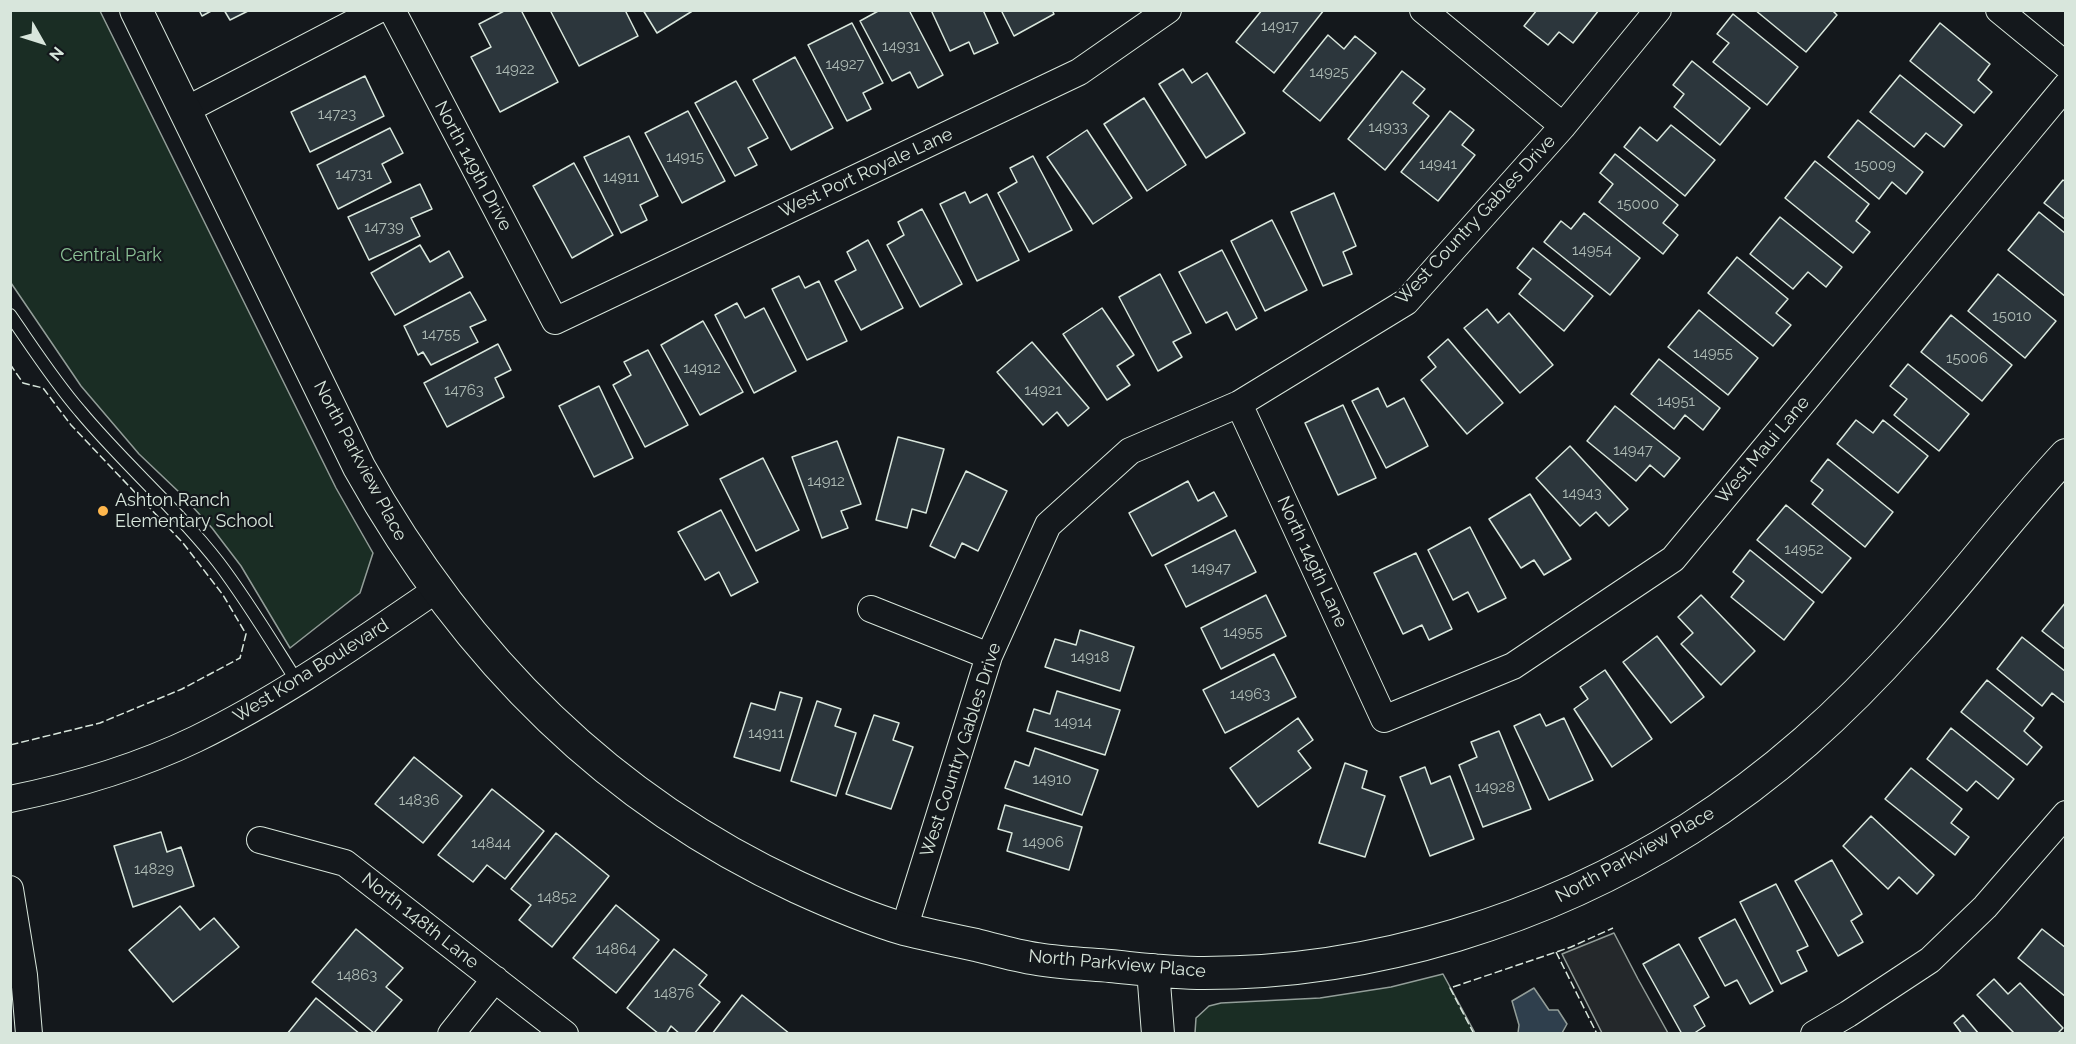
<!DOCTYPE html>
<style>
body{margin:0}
#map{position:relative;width:2076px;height:1044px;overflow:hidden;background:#14181c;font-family:Raleway,sans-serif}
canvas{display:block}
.frame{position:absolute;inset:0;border:12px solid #d8e6dc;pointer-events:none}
.north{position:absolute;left:12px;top:12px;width:60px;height:60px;-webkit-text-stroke:4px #14181c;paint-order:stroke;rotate:129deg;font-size:16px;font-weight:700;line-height:24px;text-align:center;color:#d8e6dc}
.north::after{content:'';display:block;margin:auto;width:21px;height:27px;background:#d8e6dc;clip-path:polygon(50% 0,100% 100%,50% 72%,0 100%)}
</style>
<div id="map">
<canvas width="2076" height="1044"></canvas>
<div class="frame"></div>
<div class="north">N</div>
</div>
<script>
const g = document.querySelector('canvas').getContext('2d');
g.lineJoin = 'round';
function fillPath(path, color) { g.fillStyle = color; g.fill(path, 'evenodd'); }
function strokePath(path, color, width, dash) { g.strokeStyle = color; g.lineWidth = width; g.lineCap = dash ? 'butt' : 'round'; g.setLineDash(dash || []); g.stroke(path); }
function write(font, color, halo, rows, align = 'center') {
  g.font = font + ' Raleway,sans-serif'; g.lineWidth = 4.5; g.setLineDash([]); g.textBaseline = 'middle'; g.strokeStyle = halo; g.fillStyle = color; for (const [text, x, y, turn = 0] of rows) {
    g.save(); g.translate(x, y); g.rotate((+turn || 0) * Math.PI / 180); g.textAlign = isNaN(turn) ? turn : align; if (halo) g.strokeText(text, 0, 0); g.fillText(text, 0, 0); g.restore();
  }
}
const green = new Path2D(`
 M10,11h90l236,477 37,65 -13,40 -70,55 -49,-82 -29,-38 -32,-35 -41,-39 -58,-68 -70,-103z
 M1443,974l32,59h-280l1,-15 13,-12 12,-3 99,-5 71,-11z`);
fillPath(green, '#1a2d24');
strokePath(green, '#939e99', 1.5);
const parking = new Path2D(`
 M1614,933l24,46 30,54h-66l-40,-79z`);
fillPath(parking, '#24282b');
strokePath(parking, '#939e99', 1.5);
const water = new Path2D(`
 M1534,988l15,22h9l9,14 -5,9h-44l1,-8 -7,-24z`);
fillPath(water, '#2f3f4d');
strokePath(water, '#939e99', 1.5);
const building = new Path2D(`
 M199,10h14l-11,6z
 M224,10h26l-20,10z
 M506,10h15l37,72 -58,30 -29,-55 20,-10 -12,-23z
 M550,10h75l13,26 -59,30z
 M643,10h51l-37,23z
 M880,10h29l34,65 -25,13 -8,-16 -18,9 -32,-60z
 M931,10h52l15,33 -24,11 -5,-12 -19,9z
 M1001,10h51l2,4 -40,22z
 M1262,10h62l-50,63 -38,-31z
 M1537,10h62l-26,33 -14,-11 -11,13 -24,-19z
 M1755,10h77l5,5 -31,37z
 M1733,14l65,53 -31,38 -54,-43 16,-19 -12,-9z
 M852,23l31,60 -20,10 8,16 -24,12 -39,-76z
 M1940,23l50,41 -12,16 14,12 -18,21 -64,-52z
 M1328,35l16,14 11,-13 21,17 -56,68 -37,-30z
 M795,57l38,71 -42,22 -38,-70z
 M1692,61l58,47 -30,37 -46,-38 10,-13 -11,-9z
 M1183,69l9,14 15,-10 38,60 -39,25 -47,-74z
 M1402,71l23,18 -12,14 16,13 -44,54 -37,-31z
 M1900,75l62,50 -18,22 -18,-14 -12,14 -44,-35z
 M365,76l19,40 -74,36 -19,-40z
 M736,81l32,57 -20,10 9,17 -22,11 -40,-73z
 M1144,98l42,67 -39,26 -43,-67z
 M688,111l37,70 -43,22 -37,-70z
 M1450,111l24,19 -12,15 13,10 -37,46 -37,-29z
 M1858,120l65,52 -17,22 -14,-12 -13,17 -51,-42z
 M1671,125l44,35 -30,36 -61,-49 16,-20 17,14z
 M390,128l13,25 -21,11 9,18 -53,27 -21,-44z
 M1087,130l45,68 -39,26 -46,-67z
 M629,136l29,60 -18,9 7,15 -26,13 -37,-76z
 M1615,154l63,51 -15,18 15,12 -15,19 -64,-52 14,-18 -13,-11z
 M1033,156l39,74 -43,22 -31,-59 19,-11 -7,-14z
 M1815,161l54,43 -13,17 14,11 -17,21 -68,-55z
 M574,163l39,72 -41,23 -39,-72z
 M2063,180l3,2v38l-22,-17z
 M420,184l12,25 -21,9 9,18 -51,24 -21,-43z
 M965,192l5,11 17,-9 32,66 -42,21 -37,-77z
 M1334,193l22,53 -13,6 9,22 -29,12 -32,-74z
 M922,209l40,75 -42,23 -33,-62 17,-10 -6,-13z
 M2039,212l27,22v63l-58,-47z
 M1584,213l56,45 -30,37 -66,-53 17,-21 10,8z
 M1780,217l62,50 -16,20 -18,-15 -15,17 -43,-35z
 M1272,220l35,70 -42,21 -34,-70z
 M868,240l35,68 -42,22 -26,-49 21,-11 -9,-18z
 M420,245l10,17 19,-11 14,26 -68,38 -24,-42z
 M1533,248l60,48 -29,35 -45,-37 12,-15 -14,-11z
 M1222,250l35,68 -21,12 -9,-18 -21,11 -27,-51z
 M1737,257l51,42 -12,14 15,12 -18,21 -65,-53z
 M1160,274l31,59 -18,9 9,15 -24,14 -39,-74z
 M1998,274l58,47 -31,37 -57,-47z
 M799,276l6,12 14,-7 28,60 -40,19 -35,-71z
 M470,292l16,28 -16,7 8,15 -47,23 -8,-13 -5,3 -14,-29z
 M737,303l8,15 19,-10 32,63 -42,22 -39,-78z
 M1102,308l32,47 -17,11 13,19 -23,15 -44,-66z
 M1487,309l11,14 11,-10 44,52 -33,28 -56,-65z
 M1699,310l59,48 -30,37 -60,-48z
 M1951,315l61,50 -30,36 -61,-49z
 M703,321l40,71 -43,23 -39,-70z
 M1448,339l55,64 -36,31 -46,-54 15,-13 -8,-10z
 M1032,342l57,66 -21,18 -11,-14 -14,13 -46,-53z
 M498,344l13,26 -16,8 9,19 -57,30 -23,-44z
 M648,350l40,75 -43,22 -32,-62 18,-10 -7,-13z
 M1659,359l61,49 -17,22 -18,-15 -11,14 -43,-35z
 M1908,364l61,50 -30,37 -45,-36 13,-16 -17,-13z
 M599,386l34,72 -39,19 -35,-71z
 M1378,388l9,19 17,-9 24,48 -42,22 -34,-67z
 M1343,405l33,73 -38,17 -33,-72z
 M1615,406l65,52 -16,19 -14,-12 -14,16 -49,-40z
 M1856,420l17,13 10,-13 45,36 -30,37 -61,-49z
 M898,437l46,12 -18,64 -14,-4 -5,19 -31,-8z
 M837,441l24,63 -20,7 7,17 -26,10 -30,-81z
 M1570,446l58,63 -19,17 -13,-14 -16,14 -44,-48z
 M763,458l36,72 -43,21 -36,-72z
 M1828,459l65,53 -28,35 -53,-43 11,-14 -12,-9z
 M966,471l41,20 -29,60 -16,-8 -7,15 -25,-12z
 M1188,481l10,20 16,-9 13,24 -75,40 -23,-43z
 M1530,494l41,65 -27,16 -10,-15 -13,8 -32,-49z
 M1786,505l65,53 -29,35 -65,-53z
 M721,510l37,72 -27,14 -12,-24 -14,8 -27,-48z
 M1470,527l36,71 -28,14 -10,-20 -15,8 -25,-50z
 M1235,530l21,42 -70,35 -21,-42z
 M1750,550l64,52 -30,38 -53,-43 13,-16 -11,-9z
 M1416,553l36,76 -23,11 -7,-15 -19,9 -29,-61z
 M1266,595l20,41 -65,33 -20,-41z
 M1701,595l54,56 -34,34 -40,-41 12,-11 -15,-16z
 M2066,602v48l-24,-19z
 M1080,630l54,17 -14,44 -75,-24 10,-28 21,6z
 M1657,636l47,61 -33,26 -48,-61z
 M2022,637l44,35v32l-14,-11 -10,13 -45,-37z
 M1274,654l22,43 -71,36 -22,-43z
 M1605,670l47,69 -40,28 -38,-58 14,-10 -8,-12z
 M1987,680l47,38 -10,13 18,16 -15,18 -66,-53z
 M1057,691l63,19 -15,45 -78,-24 7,-22 16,5z
 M780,692l22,6 -22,73 -46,-14 17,-54 24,7z
 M817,701l24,8 -6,17 21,7 -20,63 -45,-15z
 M1540,714l6,12 18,-8 29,62 -44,20 -35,-74z
 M874,715l25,8 -6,17 20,7 -22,62 -45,-15z
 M1298,718l15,22 -15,11 13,17 -53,39 -28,-39z
 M1951,728l63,51 -16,20 -22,-18 -9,10 -40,-32z
 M1499,731l32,78 -48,18 -24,-62 18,-8 -6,-15z
 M1035,748l63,22 -16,45 -77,-27 10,-27 14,5z
 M414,757l48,39 -39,47 -48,-39z
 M1345,763l22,8 -5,17 23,8 -20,61 -46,-14z
 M1425,767l6,17 19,-8 24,63 -44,17 -30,-79z
 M1911,768l51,41 -11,14 18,14 -14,18 -70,-56z
 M492,789l52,42 -39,48 -18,-14 -14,17 -35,-27z
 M1005,805l77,22 -13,43 -62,-19 5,-18 -14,-4z
 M1871,816l63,59 -17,19 -18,-17 -11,12 -45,-43z
 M161,832l6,20 14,-5 13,39 -61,21 -19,-61z
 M556,833l53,43 -57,71 -33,-27 12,-15 -20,-16z
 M1832,860l30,54 -11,7 12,21 -25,14 -43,-75z
 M1776,884l32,62 -11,5 10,20 -26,13 -41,-82z
 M616,905l43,35 -43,53 -43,-35z
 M180,906l20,24 14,-12 25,29 -66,55 -44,-52z
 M1735,919l38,72 -23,13 -13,-24 -12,6 -26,-48z
 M356,929l47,39 -17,19 16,13 -28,33 -62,-51z
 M2042,929l24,19v49l-48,-39z
 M1679,944l30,53 -15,9 11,20 -12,8h-11l-39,-70z
 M674,949l33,26 -8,10 21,17 -26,32h-14l-9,-8 -5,8h-7l-32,-26z
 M1994,979l14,15 12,-11 43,45 -6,6h-42l-38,-39z
 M742,995l48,39h-78z
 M316,998l44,36h-73z
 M1963,1015l16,19h-17l-8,-11z`);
fillPath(building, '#2c363c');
strokePath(building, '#d8e6dc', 1.5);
const service = new Path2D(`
 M10,315c23,33 44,66 70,96 43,52 96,97 138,151 29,38 54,80 80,121`);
const minor = new Path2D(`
 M392,10l163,311 524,-249 89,-62
 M1423,10l140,116
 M1999,10l67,55
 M184,111l194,-101
 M1239,404l145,315 129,-53 160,-107 393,-473
 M871,609l118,47
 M10,799c64,-13 128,-32 186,-60 86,-42 162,-96 240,-149
 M260,840l85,23 220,171
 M10,889l14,86 5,59
 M904,929l85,-273 59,-131 82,-74 109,-47 167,-102 157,-176 95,-116
 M451,1034l44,-55
 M1814,1034l34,-20 82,-54 55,-53 81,-93`);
const tertiary = new Path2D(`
 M136,10l223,457c103,185 244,330 438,420 35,16 70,31 107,42 24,6 48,11 72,16 20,5 40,11 61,14 24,4 49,5 73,7 31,3 62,7 94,7 170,0 341,-53 485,-144 85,-54 153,-116 220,-191 54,-59 102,-124 157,-183
 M1153,970l5,64`);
strokePath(service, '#d8e6dc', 14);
strokePath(minor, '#d8e6dc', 28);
strokePath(tertiary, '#d8e6dc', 34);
strokePath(service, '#14181c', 12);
strokePath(minor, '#14181c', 26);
strokePath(tertiary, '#14181c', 32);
strokePath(new Path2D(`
 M10,364l13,19 20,5 28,37 112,118 40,52 23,39 -6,24 -58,31 -82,34 -90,22
 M1556,952l41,82
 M1474,1034l-24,-46 121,-41 42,-19`), '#d8e6dc', 1.5, [8, 3]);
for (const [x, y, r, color] of [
 [103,511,6,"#ffb74d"]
]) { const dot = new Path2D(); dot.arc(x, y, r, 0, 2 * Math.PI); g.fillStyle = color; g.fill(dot); strokePath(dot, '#14181c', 2); }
write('15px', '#adbab4', null, [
 ["14917",1280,26],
 ["14931",901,46],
 ["14927",845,64],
 ["14922",515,69],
 ["14925",1329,72],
 ["14723",337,114],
 ["14933",1388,127],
 ["14915",685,157],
 ["14941",1438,164],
 ["15009",1875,165],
 ["14731",354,174],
 ["14911",621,177],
 ["15000",1638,204],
 ["14739",384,227],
 ["14954",1592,250],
 ["15010",2012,316],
 ["14755",441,334],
 ["14955",1713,353],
 ["15006",1967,358],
 ["14912",702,368],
 ["14763",464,390],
 ["14921",1043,390],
 ["14951",1676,401],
 ["14947",1633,450],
 ["14912",826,481],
 ["14943",1582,493],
 ["14952",1804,549],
 ["14947",1211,568],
 ["14955",1243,632],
 ["14918",1090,657],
 ["14963",1250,694],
 ["14914",1073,722],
 ["14911",766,733],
 ["14910",1052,779],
 ["14928",1495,787],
 ["14836",419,800],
 ["14906",1043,842],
 ["14844",491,843],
 ["14829",154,869],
 ["14852",557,897],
 ["14864",616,949],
 ["14863",357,975],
 ["14876",674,993]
]);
write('18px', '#d8e6dc', '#14181c', [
 ["North 149th Drive",473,166,62],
 ["West Port Royale Lane",866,173,-25],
 ["West Country Gables Drive",1476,220,-47],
 ["West Maui Lane",1763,450,-50],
 ["North Parkview Place",360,461,62],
 ["North 149th Lane",1312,562,65],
 ["West Kona Boulevard",311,671,-32],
 ["West Country Gables Drive",961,750,-72],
 ["North Parkview Place",1635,855,-29],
 ["North 148th Lane",420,921,38],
 ["North Parkview Place",1117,964,5]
]);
write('18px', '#8ac095', '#14181c', [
 ["Central Park",111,256]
]);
write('18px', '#d8e6dc', '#14181c', [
 ["Ashton Ranch",115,501],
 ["Elementary School",115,522]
], 'left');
</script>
